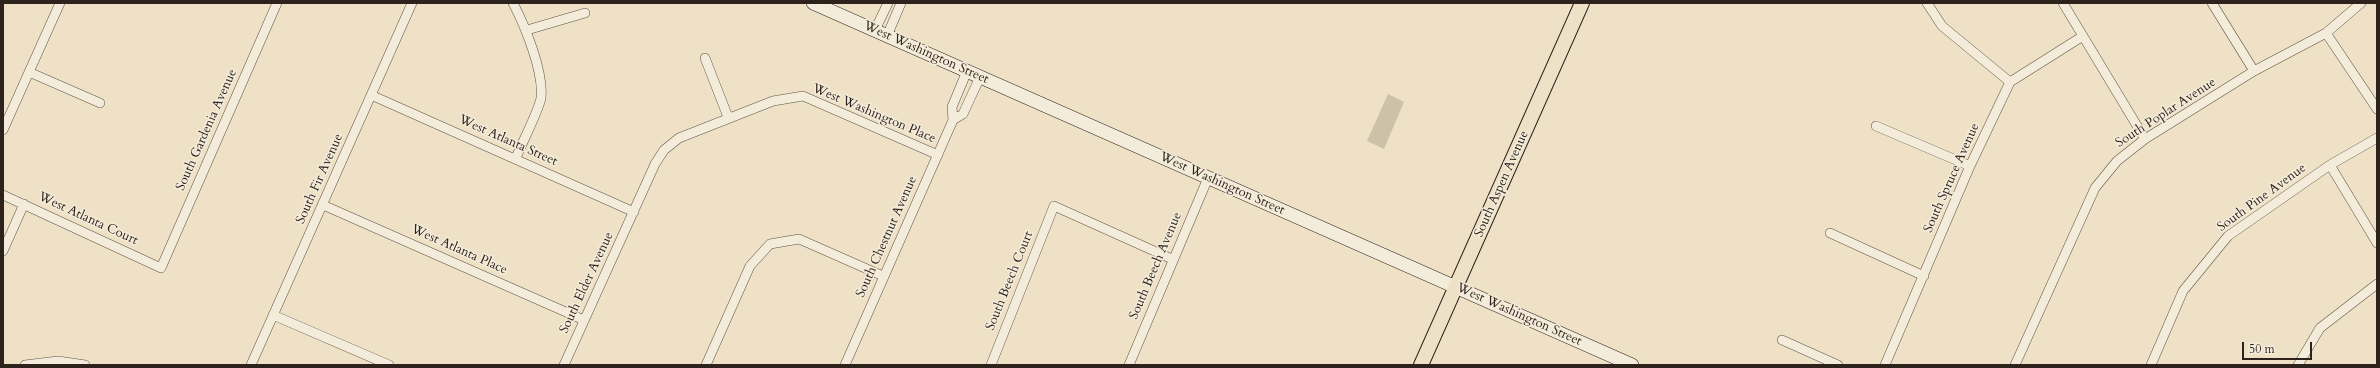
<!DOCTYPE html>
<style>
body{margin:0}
#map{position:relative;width:2380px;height:368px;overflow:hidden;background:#eee1c6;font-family:Cardo,serif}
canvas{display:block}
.frame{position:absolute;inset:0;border:4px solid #2e221c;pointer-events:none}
.scale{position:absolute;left:2242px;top:342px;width:70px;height:18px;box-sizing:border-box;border:2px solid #2e221c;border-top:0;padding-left:5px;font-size:12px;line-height:14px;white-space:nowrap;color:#2e221c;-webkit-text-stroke:3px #f4ecda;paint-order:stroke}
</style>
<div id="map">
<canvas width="2380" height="368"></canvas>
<div class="frame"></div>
<div class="scale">50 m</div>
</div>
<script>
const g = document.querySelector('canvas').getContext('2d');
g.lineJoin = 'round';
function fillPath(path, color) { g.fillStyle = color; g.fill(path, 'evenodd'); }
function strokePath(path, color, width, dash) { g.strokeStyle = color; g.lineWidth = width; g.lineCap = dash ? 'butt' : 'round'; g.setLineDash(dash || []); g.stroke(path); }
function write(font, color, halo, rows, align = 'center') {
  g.font = font + ' Cardo,serif'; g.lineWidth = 3; g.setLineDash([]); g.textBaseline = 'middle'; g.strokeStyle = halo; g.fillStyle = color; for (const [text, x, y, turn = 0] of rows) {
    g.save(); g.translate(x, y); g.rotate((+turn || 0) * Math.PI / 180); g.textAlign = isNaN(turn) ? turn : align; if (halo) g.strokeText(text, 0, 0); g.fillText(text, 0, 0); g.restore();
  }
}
fillPath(new Path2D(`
 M1388,94l16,8 -20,47 -17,-8z`), '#cdc1a9');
const street = new Path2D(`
 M513,3c12,23 31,69 28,95 -2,12 -20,47 -25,60
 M1927,3l15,23 68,56
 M2063,3l82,136
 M2212,3l42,68
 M527,30l58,-17
 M875,30l13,-27
 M2326,33l51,76
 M887,36l14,-33
 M705,58l23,59
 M29,72l71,31
 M371,95l263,117
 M953,120l10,-6 17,-37
 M1876,126l94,40
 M3,130l57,-127
 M2330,165l47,78
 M3,195l158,73 116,-265
 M323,205l261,115
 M1830,233l94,43
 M3,251l21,-47
 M273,315l116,50
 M1782,340l56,25
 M25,365l33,-4 27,4
 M251,365l161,-362
 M564,365l91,-201 9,-14 15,-12 94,-37 30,-5 135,59
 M706,365l44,-99 20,-22 29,-5 84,37
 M845,365l108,-245 -1,-13 15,-36
 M991,365l63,-159 118,53
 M1129,365l79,-187
 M1885,365l85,-199 40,-84 73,-46
 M2015,365l80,-177 22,-27 28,-22 109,-68 72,-38 35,-30
 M2151,365l32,-74 45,-55 102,-71 47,-27
 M2298,365l22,-37 57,-44`);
const secondary = new Path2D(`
 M813,3l819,362`);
const primary = new Path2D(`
 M1421,365l161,-362`);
strokePath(street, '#5e5246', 10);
strokePath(secondary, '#2e221c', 14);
strokePath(primary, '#2e221c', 16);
strokePath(street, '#f4ecda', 9);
strokePath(secondary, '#f4ecda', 13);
strokePath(primary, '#eee1c6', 14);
write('13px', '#2e221c', '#f4ecda', [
 ["West Washington Street",926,53,24],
 ["South Poplar Avenue",2166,113,-33],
 ["West Washington Place",874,114,23],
 ["South Gardenia Avenue",207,130,-66],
 ["West Atlanta Street",508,141,24],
 ["South Spruce Avenue",1952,178,-66],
 ["South Fir Avenue",320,179,-66],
 ["West Washington Street",1222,184,24],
 ["South Aspen Avenue",1502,184,-66],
 ["South Pine Avenue",2262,198,-36],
 ["West Atlanta Court",88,219,25],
 ["South Chestnut Avenue",887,237,-66],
 ["West Atlanta Place",459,250,24],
 ["South Beech Avenue",1156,266,-67],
 ["South Beech Court",1010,281,-68],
 ["South Elder Avenue",587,283,-65],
 ["West Washington Street",1519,315,24]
]);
</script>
